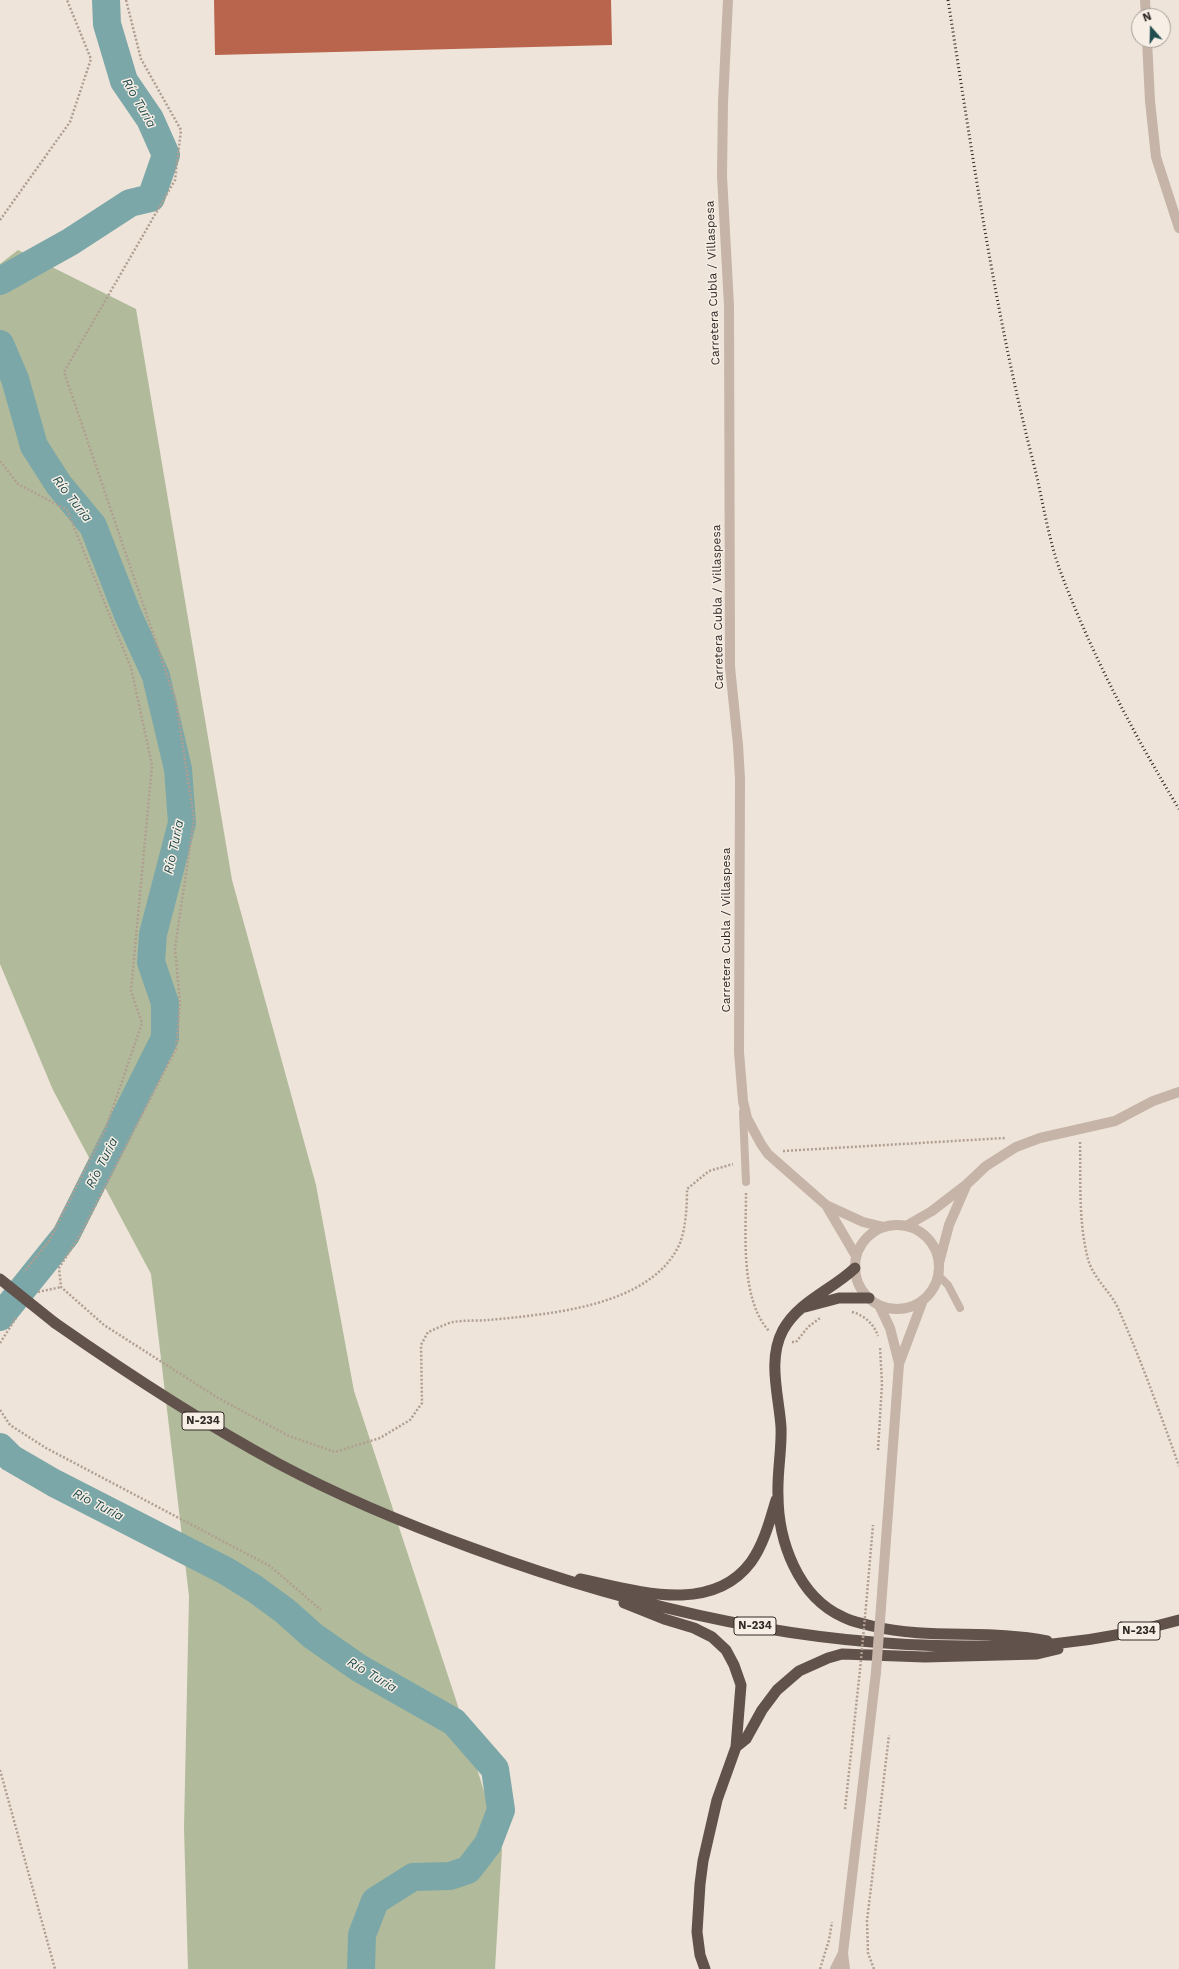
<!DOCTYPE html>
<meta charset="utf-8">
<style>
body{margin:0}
#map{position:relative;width:1179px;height:1969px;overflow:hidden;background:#eee4d9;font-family:"Work Sans",sans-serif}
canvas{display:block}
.north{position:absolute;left:1131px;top:8px;width:40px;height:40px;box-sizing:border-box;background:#f7eee5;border:1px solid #a8a099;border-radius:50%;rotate:340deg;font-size:11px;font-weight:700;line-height:16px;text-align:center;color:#322a27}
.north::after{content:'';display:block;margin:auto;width:14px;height:18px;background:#214d4f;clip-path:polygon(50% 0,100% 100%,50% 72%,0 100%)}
</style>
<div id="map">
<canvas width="1179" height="1969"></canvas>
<div class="north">N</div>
</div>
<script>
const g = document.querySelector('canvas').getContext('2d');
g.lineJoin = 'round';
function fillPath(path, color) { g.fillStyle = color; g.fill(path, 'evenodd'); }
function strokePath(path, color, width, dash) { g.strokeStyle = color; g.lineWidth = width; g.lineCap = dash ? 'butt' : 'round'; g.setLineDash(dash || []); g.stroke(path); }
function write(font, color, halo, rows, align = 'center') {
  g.font = font + ' "Work Sans",sans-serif'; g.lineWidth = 3; g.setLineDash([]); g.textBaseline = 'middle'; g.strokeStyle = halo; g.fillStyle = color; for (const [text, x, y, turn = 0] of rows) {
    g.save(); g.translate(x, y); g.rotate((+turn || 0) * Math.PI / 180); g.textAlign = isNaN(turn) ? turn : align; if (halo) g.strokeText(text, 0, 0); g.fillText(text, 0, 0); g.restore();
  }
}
fillPath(new Path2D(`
 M18,250l118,59 96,571 84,305 38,206 102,309 46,150 -7,119h-307l-4,-141 5,-232 -38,-322 -98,-184 -53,-126v-700z`), '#b1bb9b');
strokePath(new Path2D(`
 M0,281l70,-39 60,-39 21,-5 15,-43 -16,-36 -26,-38 -17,-57 -1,-24
 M0,344l15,35 19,67 25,39 34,41 35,89 28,61 22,93 4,54 -29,111 -2,28 14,41v35l-99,197 -66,82
 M0,1447l11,11 43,25 172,88 29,18 30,22 28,25 46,32 95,54 41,47 6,41 -13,34 -20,26 -18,6 -37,1 -38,24 -13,34 -1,34`), '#7ba7a8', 28);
fillPath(new Path2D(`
 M214,0h397l1,45 -397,10z`), '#b9644c');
strokePath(new Path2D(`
 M126,0l15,59 40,71 -6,50 -111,192 112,329 18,118 -19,129 5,56 -4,45 -96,186 -21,33 2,19 43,38 114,73 71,38 46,16 45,-14 30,-18 12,-17 -1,-58 7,-13c8,-3 17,-8 25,-10 12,-2 25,-1 36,-2 60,-6 163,-13 191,-77 6,-16 7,-37 7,-54l22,-18 24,-7
 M0,220l70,-98 21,-63 -24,-59
 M0,461l18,23 49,26 64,158 21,97 -21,226 11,32 -36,105 -57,113 -25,31
 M1080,1142c1,39 -2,79 8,117 5,19 22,32 30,49 23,52 42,105 61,158
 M783,1151l222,-13
 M746,1193c0,41 -6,106 23,138
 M38,1292l23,-5
 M852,1312c12,3 22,12 26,24
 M792,1342h4l12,-15 12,-9
 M0,1343l16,-25
 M0,1410l10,15 36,23 224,118 51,44
 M878,1450l4,-66 -2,-37
 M866,1606l7,-81
 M0,1770l55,199
 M845,1809l15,-139
 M820,1969l9,-29 3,-18
 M874,1969l-6,-16 -1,-32 22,-186`), '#b09e91', 2.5, [2, 2]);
strokePath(new Path2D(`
 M743,1112l3,70
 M938,1275l10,10 12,23`), '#c5b4a7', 8);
strokePath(new Path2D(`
 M1145,0l1,16
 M1147,40l3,61 6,56 23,71
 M906,1226l26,-15 35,-27 19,-18 30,-19 24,-9 75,-17 38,-20 26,-9
 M939,1263l10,-38 17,-39`), '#c5b4a7', 10);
strokePath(new Path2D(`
 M728,0l-5,102 -1,74 7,130 1,361 8,78 2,34 -1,273 4,49 4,17 14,26 7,10 58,51 37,17 21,5
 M826,1205l30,51
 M855 1267a42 42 0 1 1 84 0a42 42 0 1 1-84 0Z
 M879,1305l11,23 9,35
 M881,1607l18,-243 24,-64
 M835,1969l8,-16
 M845,1969l-2,-16 33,-281`), '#c5b4a7', 10);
strokePath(new Path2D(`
 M855,1268c-23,22 -56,33 -72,62 -16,30 -4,66 -2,97 1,23 -4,45 -3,68 0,46 20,102 65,122 9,5 19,6 29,9 58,14 118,3 175,15
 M805,1307l34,-9h30
 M55,1323c73,51 146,99 224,141 62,33 127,60 193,84 160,59 328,99 499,98 30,0 60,1 90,-3 40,-4 79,-12 118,-23
 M580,1579c54,11 131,37 171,-17 13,-18 19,-42 25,-62
 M624,1603l40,16 30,9 18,9 14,13 8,15 7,20 -5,62 -19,53 -14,61 -3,23 -3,48 3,23 5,14
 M736,1747l10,-8 16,-29 15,-20 22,-19 29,-13 14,-4 83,3 112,-3 21,-5`), '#62524c', 11);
strokePath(new Path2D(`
 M948,0c25,157 47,316 87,469 8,33 14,73 26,104 31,82 72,160 118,236`), '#322a27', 3, [1, 3]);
strokePath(new Path2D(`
 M860,1670l6,-64`), '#b09e91', 2.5, [2, 2]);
strokePath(new Path2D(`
 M876,1672l5,-65`), '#c5b4a7', 10);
strokePath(new Path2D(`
 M0,1279l55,44`), '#62524c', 11);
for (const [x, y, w] of [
 [203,1421,42],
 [755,1626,42],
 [1139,1631,42]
]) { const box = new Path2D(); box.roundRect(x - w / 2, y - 9, w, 18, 3); g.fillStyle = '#f7eee5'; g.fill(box); strokePath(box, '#322a27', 1); }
write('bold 11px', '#322a27', null, [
 ["N-234",203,1421],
 ["N-234",755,1626],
 ["N-234",1139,1631]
]);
write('12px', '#322a27', '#f7eee5', [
 ["Carretera Cubla / Villaspesa",713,283,-92],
 ["Carretera Cubla / Villaspesa",718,607,-91],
 ["Carretera Cubla / Villaspesa",726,930,-90]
]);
write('italic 13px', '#214d4f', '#f7eee5', [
 ["Río Turia",139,103,60],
 ["Río Turia",72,499,52],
 ["Río Turia",174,847,-78],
 ["Río Turia",102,1163,-63],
 ["Río Turia",98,1505,27],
 ["Río Turia",372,1675,31]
]);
</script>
